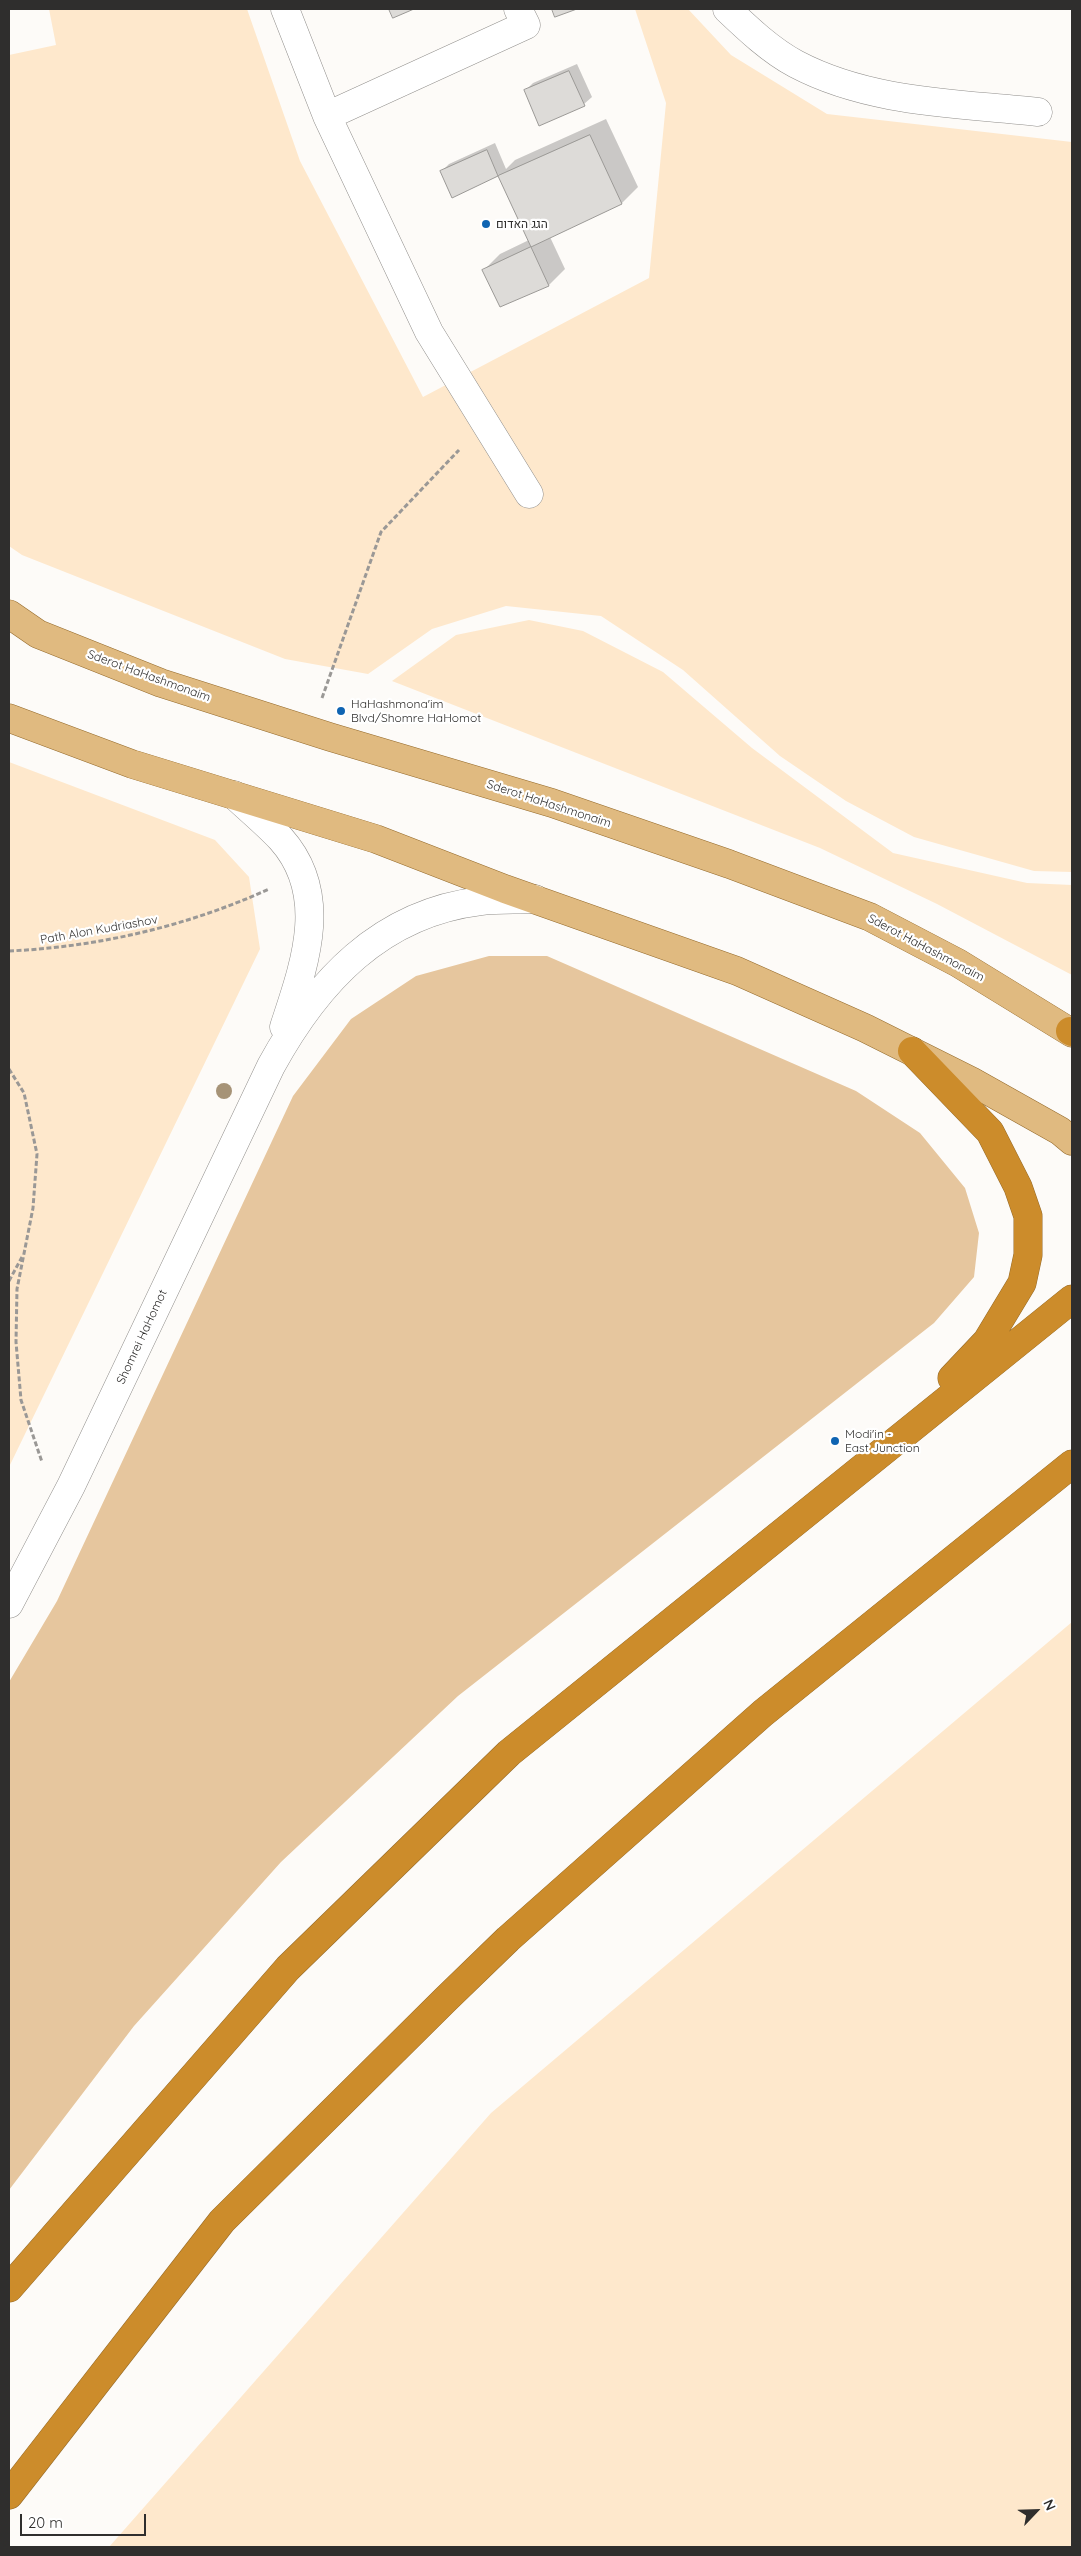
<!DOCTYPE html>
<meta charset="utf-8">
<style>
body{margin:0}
#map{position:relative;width:1081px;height:2556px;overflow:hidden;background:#fdfbf8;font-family:Quicksand,sans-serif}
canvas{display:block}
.frame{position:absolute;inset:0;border:10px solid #2f2e2d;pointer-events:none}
.north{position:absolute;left:1011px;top:2486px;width:50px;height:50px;-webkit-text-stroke:4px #fff;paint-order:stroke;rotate:66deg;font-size:14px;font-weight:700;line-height:20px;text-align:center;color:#2f2e2d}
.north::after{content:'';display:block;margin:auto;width:18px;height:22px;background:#2f2e2d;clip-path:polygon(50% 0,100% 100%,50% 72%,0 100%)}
.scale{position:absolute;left:20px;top:2514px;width:126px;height:22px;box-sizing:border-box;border:2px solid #2f2e2d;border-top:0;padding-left:6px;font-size:15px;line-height:18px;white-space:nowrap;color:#2f2e2d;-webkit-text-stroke:4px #fff;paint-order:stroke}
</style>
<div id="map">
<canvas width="1081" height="2556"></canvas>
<div class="frame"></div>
<div class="north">N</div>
<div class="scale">20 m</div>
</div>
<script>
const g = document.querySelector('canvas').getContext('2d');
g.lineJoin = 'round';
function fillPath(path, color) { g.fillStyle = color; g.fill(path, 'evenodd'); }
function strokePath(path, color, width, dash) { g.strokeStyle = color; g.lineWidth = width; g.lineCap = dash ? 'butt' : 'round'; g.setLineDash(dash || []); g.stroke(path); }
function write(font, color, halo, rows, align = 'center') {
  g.font = font + ' Quicksand,Heebo,sans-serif'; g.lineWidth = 4.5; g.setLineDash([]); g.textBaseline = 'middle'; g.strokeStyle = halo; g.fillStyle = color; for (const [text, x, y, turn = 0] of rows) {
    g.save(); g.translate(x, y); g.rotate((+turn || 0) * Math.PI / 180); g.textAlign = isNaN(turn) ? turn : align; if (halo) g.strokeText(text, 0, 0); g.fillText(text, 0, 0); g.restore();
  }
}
fillPath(new Path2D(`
 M49,9h198l53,152 123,236 226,-119 17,-175 -31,-94h53l43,46 96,59 245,28v730l-38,-1 -120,-34 -68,-36 -66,-45 -97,-86 -82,-54 -95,-10 -74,23 -64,45 -83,-15 -263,-104 -13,-9v-491l47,-10z
 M529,620l54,11 80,41 89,76 141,105 134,30 45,2v90l-135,-71 -117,-56 -428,-167 64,-46z
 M9,762l206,78 34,37 11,72 -251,518z
 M1072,1622v925h-963l382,-434z`), '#fee8cc');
fillPath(new Path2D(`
 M489,956h58l309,135 64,42 45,55 14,45 -5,44 -40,46 -476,373 -177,166 -147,164 -125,164v-508l48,-81 236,-505 58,-77 65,-43z`), '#e6c69e');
fillPath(new Path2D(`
 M577,64l15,33 -8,7 -59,-13 8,-8z
 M606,119l32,68 -16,16 -72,34 15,32 -16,16 -49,20 -16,-35 16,-16 29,-14 -31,-66 -45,22 -12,-24 8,-8 46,-21 11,26 9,-9z`), '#0003');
const building = new Path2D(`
 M389,9h25l-21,9z
 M552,9h25l-22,8z
 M569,71l16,35 -46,20 -15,-36z
 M590,135l32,69 -91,43 -33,-71z
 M487,150l11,26 -46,22 -12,-27z
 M531,247l18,39 -49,21 -18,-37z`);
fillPath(building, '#dddbd8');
strokePath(building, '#9b9996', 1);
const minor = new Path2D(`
 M285,9l42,107 102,216 100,162
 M727,9c20,19 43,41 69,55 74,39 160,39 242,48
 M327,116l199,-91 -8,-16
 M234,795c16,15 33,29 47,44 50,56 23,127 3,188
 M9,1604l62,-118 200,-420c46,-84 109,-153 210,-165 18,-2 36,-1 54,-2`);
const major = new Path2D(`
 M9,614l29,20 123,49 169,54 222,66 177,61 141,53 88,46 114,70
 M9,718l123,46 244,75 129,50 232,82 128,57 106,53 89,50 12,10`);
const highway = new Path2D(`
 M1070,1031l2,1
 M912,1051l78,81 28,55 10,29v39l-6,28 -35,58 -35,37
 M9,2288l279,-320 221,-215 563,-454
 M9,2495l213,-274 223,-221 63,-61 255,-226 309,-249`);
strokePath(minor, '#918f8c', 29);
strokePath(major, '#956b2c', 29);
strokePath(highway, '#956b2c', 29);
strokePath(new Path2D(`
 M322,698l59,-166 78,-82
 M9,951c89,-4 179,-25 260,-62
 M9,1069l15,24 13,61 -4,54 -16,81 -1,53 5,58 21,62
 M9,1281l13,-24`), '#9a9896', 3, [5, 2.5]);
strokePath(minor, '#fff', 28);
strokePath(major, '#e0ba80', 28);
strokePath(highway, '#cc8c2b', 28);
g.fillStyle = '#a69377';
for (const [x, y] of [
 [224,1091]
]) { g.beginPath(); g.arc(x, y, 8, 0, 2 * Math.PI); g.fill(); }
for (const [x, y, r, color] of [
 [486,224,5,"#0f64b2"],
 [341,711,5,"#0f64b2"],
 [835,1441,5,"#0f64b2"]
]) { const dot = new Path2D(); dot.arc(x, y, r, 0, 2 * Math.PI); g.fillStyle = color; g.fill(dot); strokePath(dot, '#fff', 2); }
write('12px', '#2f2e2d', '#fff', [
 ["הגג האדום",496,224],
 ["HaHashmona'im",351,704],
 ["Blvd/Shomre HaHomot",351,718],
 ["Modi'in -",845,1434],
 ["East Junction",845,1448]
], 'left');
write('12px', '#2f2e2d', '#fff', [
 ["Sderot HaHashmonaim",149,676,20],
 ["Sderot HaHashmonaim",549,804,18],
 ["Path Alon Kudriashov",99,930,-10],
 ["Sderot HaHashmonaim",926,948,28],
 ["Shomrei HaHomot",142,1337,-65]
]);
</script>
